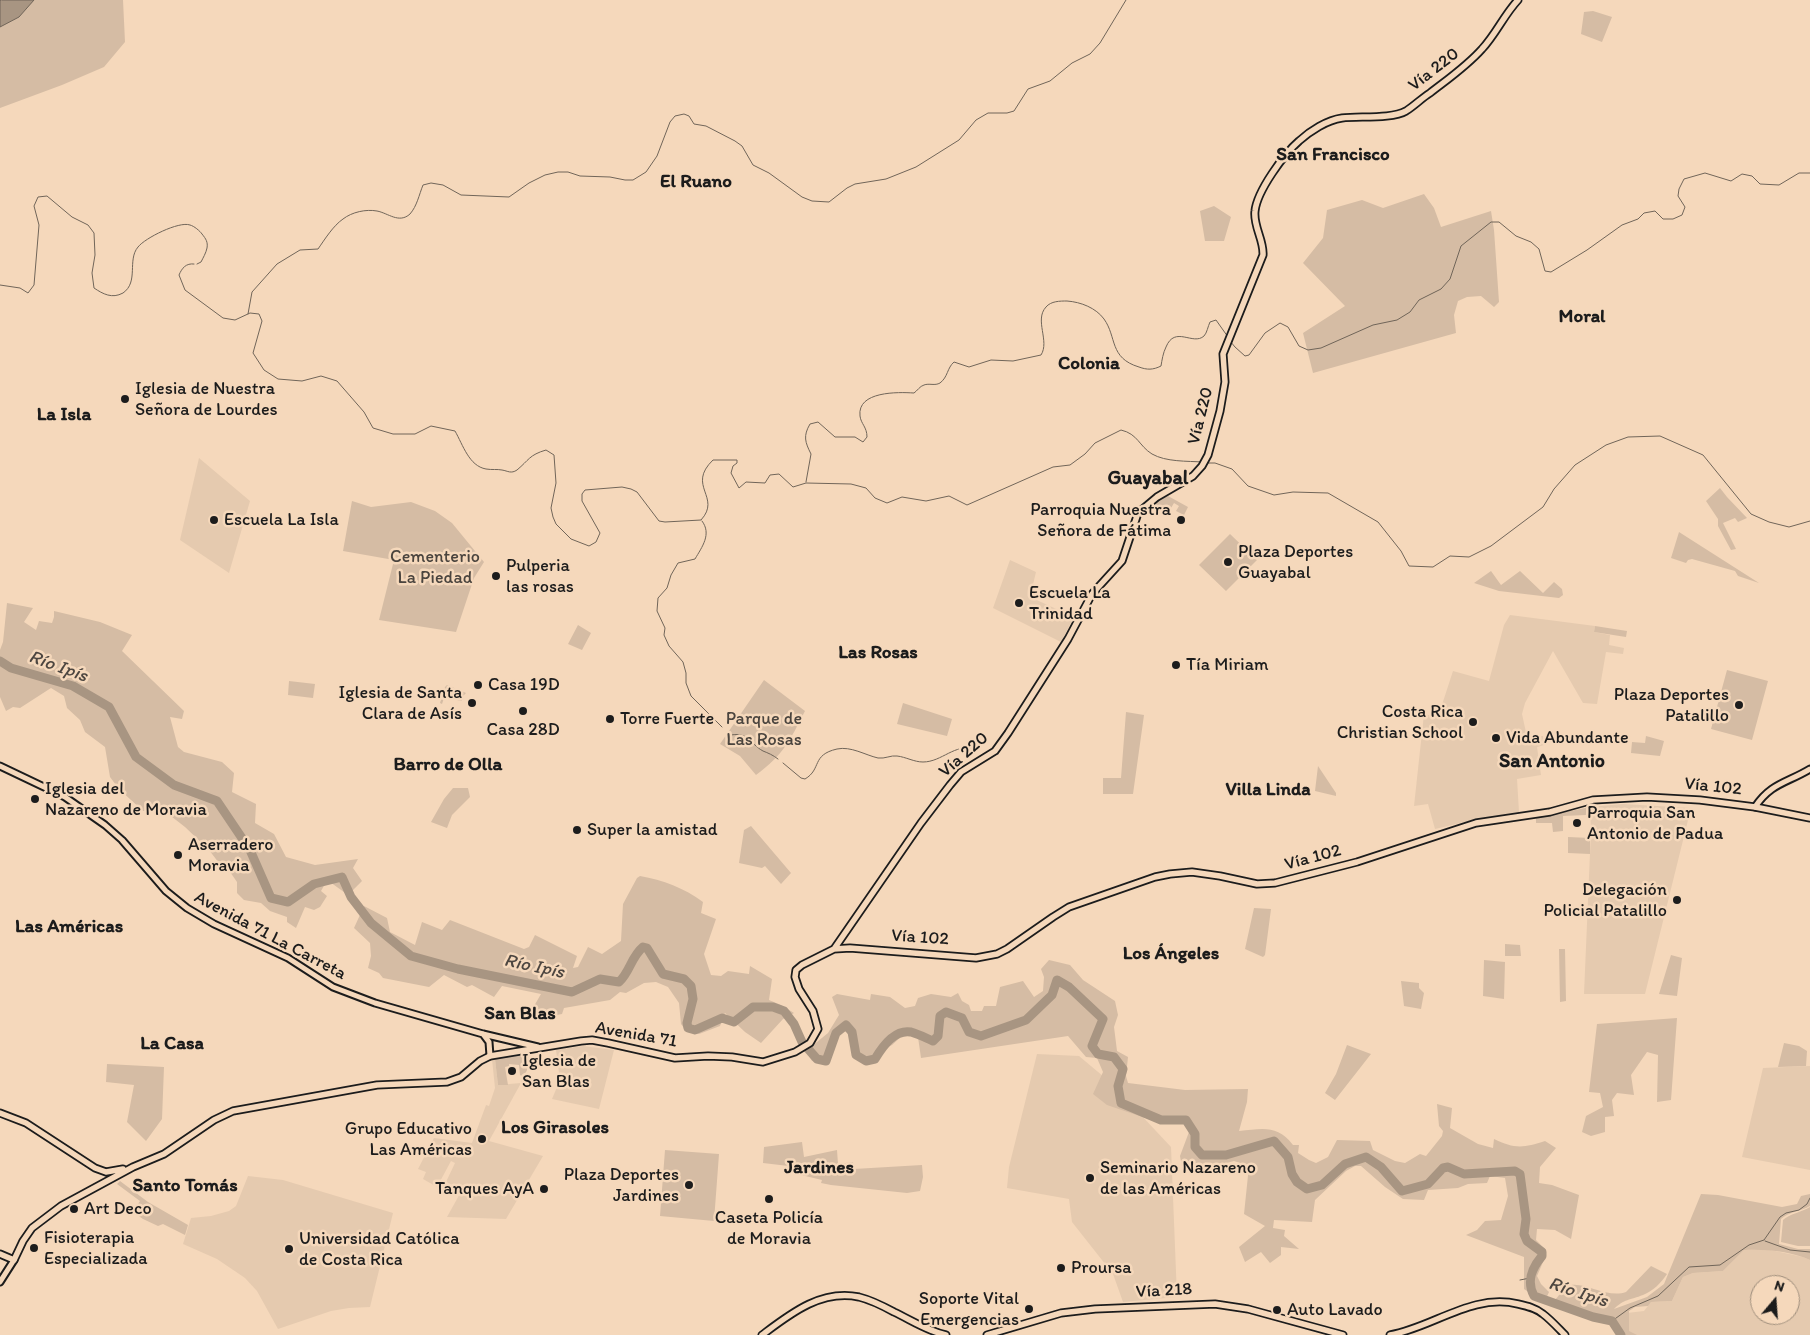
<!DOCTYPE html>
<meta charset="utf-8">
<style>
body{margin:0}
#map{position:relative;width:1810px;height:1335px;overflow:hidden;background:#f5d8bb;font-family:Itim,sans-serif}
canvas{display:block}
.north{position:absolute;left:1750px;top:1275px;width:50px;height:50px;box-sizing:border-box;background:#f5d8bb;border:1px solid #9e8d7b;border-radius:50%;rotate:18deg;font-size:14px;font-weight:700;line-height:20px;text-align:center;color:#1c1c1c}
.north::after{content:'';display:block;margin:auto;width:18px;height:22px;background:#1c1c1c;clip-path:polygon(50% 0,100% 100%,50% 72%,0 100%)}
</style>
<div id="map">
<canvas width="1810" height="1335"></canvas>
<div class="north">N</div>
</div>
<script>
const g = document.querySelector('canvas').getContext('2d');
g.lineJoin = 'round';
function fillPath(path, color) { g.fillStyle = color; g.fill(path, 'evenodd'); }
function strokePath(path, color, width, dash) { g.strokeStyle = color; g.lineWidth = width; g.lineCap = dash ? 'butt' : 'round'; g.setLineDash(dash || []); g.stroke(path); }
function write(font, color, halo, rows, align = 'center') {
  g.font = font + ' Itim,sans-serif'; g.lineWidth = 5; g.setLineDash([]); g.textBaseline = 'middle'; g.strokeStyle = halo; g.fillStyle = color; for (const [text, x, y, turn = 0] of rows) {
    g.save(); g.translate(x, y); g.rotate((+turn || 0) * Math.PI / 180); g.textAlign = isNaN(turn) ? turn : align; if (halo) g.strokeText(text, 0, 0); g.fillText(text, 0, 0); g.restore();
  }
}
fillPath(new Path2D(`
 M199,458l51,43 -21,72 -49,-33z
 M1010,560l26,12 -6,25 44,20 -13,25 -68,-34z
 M1510,615l85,11 -1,6 16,3 -1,10 15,3 -1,6 -17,-2 -9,52 -14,-1 -30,-52 -28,52 -3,11 5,23 16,-1 1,9 -7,2 4,28 -24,4 2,33 -37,6 -47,11 -7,-25 -14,2 10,-92 14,3 15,-46 36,10 15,-56z
 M1623,804l68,4 -46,186h-61l7,-164 -1,-23z
 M583,1046l31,4 -15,59 -47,-10 8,-19 -4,-30z
 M1037,1054l42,2 31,26 61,65 6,150 -54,5 -10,-28 -41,-52 -3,-23 -62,-11 2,-21z
 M492,1059h3l3,26 23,-2 -32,58 54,15 -37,63 -59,-2 15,-27 -16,-8 9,-19 -4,-2 -14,26 -14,-8 3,-7 -8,-3 16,-31 38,5 14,-38 3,1 6,-18z
 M1810,1066v104l-68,-13 21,-89z
 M248,1176l35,4 110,33 -23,94 -21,1 -18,3 -53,18 -21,-38 -12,-13 -28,-19 -34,-15 8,-26 20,-2 18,-5 7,-5z
 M1766,1249l37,8 7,3v75h-180l-5,-9 2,-13 17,-2 7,-9 21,-1 11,-24 10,-4 30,-2 21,-21zM1760,1285h30v30h-30z`), '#e5caaf');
fillPath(new Path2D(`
 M17,0h106l2,42 -21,25 -42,18 -62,23v-96z
 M1593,11l19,6 -10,25 -21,-8 3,-22z
 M1424,194l10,14 7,19 50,-16 3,19 5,72 -5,5 -13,-11 -14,1 -9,4 -4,14 2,18 -143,40 -10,-40 42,-27 -42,-43 20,-25 4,-28 35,-10 21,8z
 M1214,206l17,11 -7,24h-19l-5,-30z
 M1720,488l7,9 20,21 -9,4 -3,-4 -12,5 13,26 -5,1 -13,-24v-7l-12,-18z
 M1168,496l20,11 -4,8 -8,-4 3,-5 -5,-3 -3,5 -6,-3 -3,4 -8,-3 -6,10 -2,-1 7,-13z
 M352,501l19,6 40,-5 24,9 17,12 32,39 -10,16 -18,54 -77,-12 15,-60 -51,-9z
 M1679,532l80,51 -21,-7 -3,-5 -43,-12 -4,1 -2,3 -15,-5z
 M1230,534l27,26 -31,31 -27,-26z
 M1491,571l10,14 19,-14 23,22 11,-11 8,7 1,6 -4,3 -60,-7 -25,-8z
 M7,603l26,5 -9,14 12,8 3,-9 13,2 2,-6v-6l46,11 32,13 -10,16 62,60 -2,8 -12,-2 8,30 6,5 38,10 12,11 -2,19 24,12 -1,19 19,11 12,23 29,8 43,-6 -5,9 9,13 -14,14 -18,-13 -5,2 -4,7 6,5 -7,11 -6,3 -9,-3 -9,21 -9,-6v-5l-17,-6 -9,-8 -17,-3 -7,-7v-11l-11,-16 -4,1 -13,-17 -24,-23 -18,-14 -24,-2 -24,-22 -9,-12 -5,-30 -20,-15 -5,-12 -13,-12 -3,-12 -13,-8 -31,20 -7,-1 -7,4 -6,-14v-47l3,-8z
 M578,625l13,8 -9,17 -14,-6z
 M1595,626l32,5 -1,6 -32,-5z
 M1727,670l41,11 -16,59 -41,-11z
 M764,680l41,31c-16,31 -21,43 -49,64l-16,-19 -20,-12z
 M289,681l26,3 -2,14 -25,-3z
 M447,685l19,8 -5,5 1,3 -18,-3 -2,6 -2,-1 5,-16z
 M903,703l49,16 -5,17 -50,-12z
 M1126,712l18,3 -11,79h-30v-16h18z
 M1646,736l18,5 -4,15 -29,-3 1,-11 13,1z
 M1318,766l18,27v3l-21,-5z
 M453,788h15l2,9 -18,18 -5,13 -16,-6 13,-23z
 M1590,807v4h-4v4l-23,1v15l-10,1 -1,-9h-16v-5z
 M751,826l40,47 -10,11 -16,-18 -3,2 -23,-5 5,-33z
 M1568,837l22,1v16l-22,-1z
 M640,876c23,4 44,12 63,26l-2,11 15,6 -12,35 7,21 10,1 7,-5 21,3 1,-8 22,13 -3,21 12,5 13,8 -11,6 -22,24 -16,-11 -20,-19 -5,13 -21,8 -12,-2 -6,-8 -2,-21 -11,-16 -12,-5 -12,1 -18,10 -6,-1 -10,8 -46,8 -2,6 -37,7 -7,-1 12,-7 11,-19 -39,-8 -8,11 -22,-12 -5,2 -23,-12 -15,12 -46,-9 -4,-5 -11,-5 3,-12 -1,-13 -16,-15 10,-22 23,12 3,14 25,13 7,-23 20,8 8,-10 74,29 5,-2 6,-12 42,21 -4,12 5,-1 10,-20 14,7 19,-13 2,-37 14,-26z
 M1254,908l17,1 -6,46 -2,2 -18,-8z
 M1505,944l15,1 1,11h-16z
 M1559,949h6l1,52 -6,1z
 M1671,955l11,3 -5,38 -18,-2z
 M1049,960l21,5 13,15 32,21 3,14 -4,12 3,24 11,6 -2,19 2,7 57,7 63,-1 -1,13 -8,29c23,-2 38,-7 54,14h6l-1,8 11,7 7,3 12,-6 9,-17 33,1 3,9 22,11 10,2 15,-9 6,2 16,-20 1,-5 -4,-5 -2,-22 15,4 -2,20 28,16 15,4 1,-9c20,10 30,9 51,2l11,7 -16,19 -1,16 13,2 27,10 -8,44 -16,-9 -18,-1 -1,11 10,10v5l-9,21 4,8 8,8 -5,11 -20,-14v-32l-58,-22 11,-5 8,-9 16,-1 7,-24 -3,-18 -15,-2 -3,7 -19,1 -10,4 -30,2 -4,10 -21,-1 -18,-12 -24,-21h-6l-9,5 -31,29 -3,22 -38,-2 -1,8 12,2 -1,6 15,13 -18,-2v8l-11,8 -9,-11 -16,10 -6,-15 26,-21 -21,-12 5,-48 -15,-5 -15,4 -20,10 -17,-8 -2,-11 9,-24 -4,-9 -28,-1 -50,-17 -14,-11 10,-22 -6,-14 -11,-1 -18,-21 -147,22 -3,-21 -15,-2 -11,10 -25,13 -9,-4 -3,-22 -9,-8c-15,9 -15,24 -25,38l-9,-1 -6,-10 22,-18 11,-18 -7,-18 5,-3 33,6 1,-6 19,3 15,11 10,-2 3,-8 13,-4 20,3 7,-4 4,8 7,4 2,6h11l2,-5h12l4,-19 23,-6 11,16 9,-6 1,-14 -3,-8z
 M1484,960l21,2 -1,37 -21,-3z
 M1401,981l18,2v5l5,5 -3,16 -17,-3z
 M1677,1018l-6,82 -14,2 1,-47 -11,-3 -16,23 3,20 -17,-2 -5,7 2,16 -9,1v15l-14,4 -9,-4 4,-16 17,-9 -3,-14 -11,-1 8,-68z
 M1784,1043l15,3 8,5 -1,15 -28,1z
 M1347,1045l24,9 -36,46 -10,-7 11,-19z
 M529,1053l-2,17 -6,13 1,-7 -2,-1 -1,-10 -10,-1v2l-4,1 3,18h-10l-3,-26z
 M107,1064l57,3 -2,52 -16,22 -19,-19 7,-37 -28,-3z
 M802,1142l2,15 33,-7 1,14 15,-2 1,7 68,-4 1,12 -3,14 -13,2 -76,-8 -10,-2 1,-3 -25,-6v-7l-34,-4 1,-16z
 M665,1150l54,4 -5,67 -54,-5z
 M120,1181l28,21 40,23 -3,10 -22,-11 -5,2 -15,-7 -10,-7 7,-11 -23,-17z
 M1701,1194l17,1 64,12 15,-3 4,-8 9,-2v12c-9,5 -22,6 -29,13l-2,25 19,5h12v11c-20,-9 -44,-11 -66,-10l-21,21 -30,2 -10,4 -11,24 -21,1 -3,4 -13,1 -6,4v20l8,4h-14l-14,-13 -13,-2 -30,-12 -14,-2 3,-4 -1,-1c4,-4 9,-12 14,-15 14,-6 39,13 58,6l25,-26 16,8c-6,9 -14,17 -24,21 -13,5 -19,4 -29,14l33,-12 17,-13z
 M1810,1207v39h-12l-17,-4 2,-22c6,-6 19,-8 27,-13z`), '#d5bca4');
const water = new Path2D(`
 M2,0h32l-15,17 -19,10v-26z`);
fillPath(water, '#a89582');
strokePath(water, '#706559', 1);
strokePath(new Path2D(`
 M194,264c-8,-1 -12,4 -15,11l6,15 38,28 12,2 15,-7 9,1 3,7 -9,32 11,17 14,9 24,2 19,-5 16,5 27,31 9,16 20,6h22l16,-8 24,5c8,14 14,35 31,38 6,1 11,0 16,1 6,1 9,4 15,0 12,-10 12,-15 29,-20l8,5 2,28 -5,25 2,9 3,7 15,15 18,7 7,-4 4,-9 -18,-32v-7l3,-4 37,-3 9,2 6,3 22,29 6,1 36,-2c21,-23 -15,-34 12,-60h24v3l-4,3 -2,7 8,15 7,-6 19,1 5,-8 9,-1 14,13 13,-4 45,1 15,4 9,10 12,5 15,-6 24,4 23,-5 18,9 86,-38 17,-2 15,-11 10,-11 26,-13c17,4 18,16 31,24 14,8 35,7 51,8
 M0,285l20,3 8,5 6,-8 5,-60 -5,-19 4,-9 9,-1 25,21 16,8 6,8 1,22 -3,18 2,15c9,6 18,11 29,5 16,-11 4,-33 15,-46 7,-9 41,-26 52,-22 4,1 10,6 12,9 4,5 6,8 5,14 -1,5 -4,10 -6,14l-4,2
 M248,314l4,-22 25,-28 23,-14 18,-1c7,-10 15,-23 25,-30 9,-7 23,-10 34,-8 11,2 22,13 33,3 7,-8 9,-19 13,-29l8,-2 12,2 18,10 48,2 20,-14 16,-8 13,-3h10l12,4 30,1 15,3h8l13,-8 11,-16 13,-34 5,-6 9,-2 5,2 5,8 12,2 29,15 7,5 11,19 16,8 33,24 10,4 17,1 18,-14 8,-4 31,-5 30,-12 43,-27 17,-20 12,-7h19l7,-2 14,-22 22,-8 22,-18 18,-9 10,-11 26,-43
 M1230,341l5,6 10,9 4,-1 16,-22 15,-10 8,4 11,19 9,4 13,-2 52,-23 24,-5 13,-8 9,-12 22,-11 9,-10 11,-33 30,-24h8l17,14 15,6 8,7 6,22 6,1 36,-22 35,-25 16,-6 6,-6 11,-2 8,8h10l9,-4 3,-8 -7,-11 1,-7 5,-10 21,-6 26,8 11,-7 10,2 8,8 19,1 20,-12h11
 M1207,463h8l17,6 16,17 26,9 19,-3 35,1 50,29 23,29 8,15 24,1 17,-11 19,1 22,-11 52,-39 11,-18 21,-24 31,-20 22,-8 32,-1 43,19 48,59 18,8 20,5 21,-6
 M806,482l5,-28c-6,-12 -8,-18 -1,-30l8,-2 17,15h20l8,5 4,-5c0,-10 -6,-13 -7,-21 -3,-25 38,-24 54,-23 3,-2 6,-7 10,-8 5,-2 11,1 16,-2 8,-6 7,-15 14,-21l15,5 22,-7 22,1 28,-6c9,-14 -7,-35 5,-48 5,-6 14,-6 21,-6 14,1 29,7 37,18 13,18 5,39 35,48 8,3 14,3 22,-1 1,-6 2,-13 5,-19 9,-22 27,-1 38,-11 3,-3 4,-10 6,-14l6,-2 12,17
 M702,521c10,13 0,26 -7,38l-17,4 -7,12 -4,13 -9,10 -1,13 8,17 -1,7 5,11 14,16 3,11v10l5,13 31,31
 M727,733l4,2c18,-3 19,9 32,16 5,2 10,4 15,8
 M783,763l18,15 4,1c17,-10 6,-24 32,-30 14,-3 28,6 41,9 7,1 13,-3 19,-2 9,1 17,6 26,6 19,0 32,-19 51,-13
 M1765,1241l25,9 20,2
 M1520,1280l10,-2
 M1612,1321l18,-13 28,-12 31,-29 31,-2 29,-20 15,-5 16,-23 6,-4 13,-3 8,-6 3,-6`), '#706559', 1);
strokePath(new Path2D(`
 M0,661l11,7 62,18 36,21 27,50 38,28 43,16 33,49 21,48 17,4 26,-18 28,-7 9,20 20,26 40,33 47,13 114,23 28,-13 19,3c11,-10 12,-25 24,-35l4,1 16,26 21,5 7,7 2,13 -6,24 1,5 7,2 27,-12 12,4 19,-15h20l11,4 10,13 8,18 15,17 9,2 10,-28 10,-8 6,7 4,23 10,6 9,-2c7,-12 20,-30 36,-27 7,2 15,6 22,9l5,-5 2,-20 6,-4 16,6 7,14 12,4 45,-16 26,-25 5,-15 12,7 34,32 -11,27 6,8 16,3 9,12 -5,17 3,17 40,17h25l9,14v13l7,8h24l48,-14 14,16 4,17 5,8 10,7 15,-4 23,-21 21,-7 15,10 21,24 26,-7 15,-16 5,-1 16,7 51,-3 5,3 6,45 -2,15 3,7 15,11v4c-10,12 -16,25 -8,40l59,21 19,4 9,14`), '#a89582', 9);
const tertiary = new Path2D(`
 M0,766l65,31 40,28 17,15 44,51 21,17 27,16 74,34 45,29 42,16 108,31 55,13
 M1755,807c16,-24 32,-24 55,-38
 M483,1034l6,8 1,14
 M0,1282l14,-22`);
const secondary = new Path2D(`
 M834,949l87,-126 29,-38 11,-13 34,-21 13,-18 60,-94 24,-45 30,-33 16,-48 19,-16 36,-21 9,-10 6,-11 12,-44 5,-29 -2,-28 40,-99c1,-15 -10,-29 -8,-44 2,-20 29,-57 44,-70 11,-10 28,-21 43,-23 18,-2 50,1 64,-7 8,-5 16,-13 24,-18 18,-14 37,-27 52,-44 14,-15 22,-34 36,-49
 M0,1113l26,10 69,45 11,4 17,-3
 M0,1254l14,6 9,-19 9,-13 29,-22 72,-39 31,-13 50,-34 19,-9 144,-26 70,-3 14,-5 19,-16 10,-5 91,-15 11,-1 16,3 67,15 33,-2 24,1 31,5 32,-10 15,-9 8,-14 -5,-18 -14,-22 -4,-12 1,-7 6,-5 32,-16 16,-1 126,10 21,-4 10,-5 46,-32 16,-10 86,-30 15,-3 22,-2 28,4 37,8 18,-1 82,-21 119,-39 74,-11 43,-12 54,-3 53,3 55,7 55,11
 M762,1335c28,-21 59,-46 97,-38 12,3 24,9 35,15 17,8 33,19 52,23
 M987,1335l74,-22 34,-4 120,-5 33,5 95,26
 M1390,1335c44,-8 82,-42 128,-31 9,2 18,4 25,10 8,6 15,14 22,21`);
strokePath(tertiary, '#1c1c1c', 9);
strokePath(secondary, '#1c1c1c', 9);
strokePath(tertiary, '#f5d8bb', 5);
strokePath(secondary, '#f5d8bb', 5.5);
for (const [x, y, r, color] of [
 [125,399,5,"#1c1c1c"],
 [214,520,5,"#1c1c1c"],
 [1181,520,5,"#1c1c1c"],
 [1228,562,5,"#1c1c1c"],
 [496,576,5,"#1c1c1c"],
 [1019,603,5,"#1c1c1c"],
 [1176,665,5,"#1c1c1c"],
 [478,685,5,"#1c1c1c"],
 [472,703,5,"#1c1c1c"],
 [1739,705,5,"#1c1c1c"],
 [523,711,5,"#1c1c1c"],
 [610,719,5,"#1c1c1c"],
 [1473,722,5,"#1c1c1c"],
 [1496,738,5,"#1c1c1c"],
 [35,799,5,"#1c1c1c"],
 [1577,823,5,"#1c1c1c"],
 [577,830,5,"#1c1c1c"],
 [178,855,5,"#1c1c1c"],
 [1677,900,5,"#1c1c1c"],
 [512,1071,5,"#1c1c1c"],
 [482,1139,5,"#1c1c1c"],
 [1090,1178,5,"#1c1c1c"],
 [689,1185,5,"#1c1c1c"],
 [544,1189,5,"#1c1c1c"],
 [769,1199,5,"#1c1c1c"],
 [74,1209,5,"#1c1c1c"],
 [34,1248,5,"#1c1c1c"],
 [289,1249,5,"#1c1c1c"],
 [1061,1268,5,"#1c1c1c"],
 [1029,1309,5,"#1c1c1c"],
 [1277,1310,5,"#1c1c1c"]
]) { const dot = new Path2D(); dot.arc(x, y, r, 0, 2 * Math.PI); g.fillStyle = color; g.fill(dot); strokePath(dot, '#f5d8bb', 2); }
write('18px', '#1c1c1c', '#f5d8bb', [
 ["Vía 220",1434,70,-38],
 ["Vía 220",1201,416,-76],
 ["Vía 220",964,755,-41],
 ["Vía 102",1713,787,6],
 ["Vía 102",1313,858,-15],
 ["Avenida 71 La Carreta",270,936,28],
 ["Vía 102",920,938,4],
 ["Avenida 71",636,1035,10],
 ["Vía 218",1164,1291,-3]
]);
write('18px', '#1c1c1c', '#f5d8bb', [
 ["Iglesia de Nuestra",135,389],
 ["Señora de Lourdes",135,410],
 ["Parroquia Nuestra",1171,510,"right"],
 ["Señora de Fátima",1171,531,"right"],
 ["Escuela La Isla",224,520],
 ["Plaza Deportes",1238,552],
 ["Guayabal",1238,573],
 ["Pulperia",506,566],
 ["las rosas",506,587],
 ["Escuela La",1029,593],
 ["Trinidad",1029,614],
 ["Tía Miriam",1186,665],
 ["Casa 19D",488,685],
 ["Iglesia de Santa",462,693,"right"],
 ["Clara de Asís",462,714,"right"],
 ["Plaza Deportes",1729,695,"right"],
 ["Patalillo",1729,716,"right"],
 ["Costa Rica",1463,712,"right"],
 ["Christian School",1463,733,"right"],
 ["Torre Fuerte",620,719],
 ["Casa 28D",523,730,"center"],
 ["Vida Abundante",1506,738],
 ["Iglesia del",45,789],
 ["Nazareno de Moravia",45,810],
 ["Parroquia San",1587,813],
 ["Antonio de Padua",1587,834],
 ["Super la amistad",587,830],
 ["Aserradero",188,845],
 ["Moravia",188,866],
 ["Delegación",1667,890,"right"],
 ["Policial Patalillo",1667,911,"right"],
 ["Iglesia de",522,1061],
 ["San Blas",522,1082],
 ["Grupo Educativo",472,1129,"right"],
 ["Las Américas",472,1150,"right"],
 ["Seminario Nazareno",1100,1168],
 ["de las Américas",1100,1189],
 ["Plaza Deportes",679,1175,"right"],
 ["Jardines",679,1196,"right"],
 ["Tanques AyA",534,1189,"right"],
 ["Art Deco",84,1209],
 ["Caseta Policía",769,1218,"center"],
 ["de Moravia",769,1239,"center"],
 ["Fisioterapia",44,1238],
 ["Especializada",44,1259],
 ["Universidad Católica",299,1239],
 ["de Costa Rica",299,1260],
 ["Proursa",1071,1268],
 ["Soporte Vital",1019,1299,"right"],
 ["Emergencias",1019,1320,"right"],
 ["Auto Lavado",1287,1310]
], 'left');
write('18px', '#4a443e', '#f5d8bb', [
 ["Cementerio",435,557],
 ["La Piedad",435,578],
 ["Parque de",764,719],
 ["Las Rosas",764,740]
]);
write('bold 19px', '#1c1c1c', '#f5d8bb', [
 ["San Francisco",1333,155],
 ["El Ruano",696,182],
 ["Moral",1582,317],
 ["Colonia",1089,364],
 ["La Isla",64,415],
 ["Las Rosas",878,653],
 ["Barro de Olla",448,765],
 ["Villa Linda",1268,790],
 ["Las Américas",69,927],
 ["Los Ángeles",1171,954],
 ["San Blas",520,1014],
 ["La Casa",172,1044],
 ["Los Girasoles",555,1128],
 ["Jardines",819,1168],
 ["Santo Tomás",185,1186]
]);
write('italic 19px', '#4d4640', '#f5d8bb', [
 ["Río Ipís",58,667,20],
 ["Río Ipís",534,967,12],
 ["Río Ipís",1578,1293,18]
]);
write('bold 20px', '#1c1c1c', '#f5d8bb', [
 ["Guayabal",1148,479],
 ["San Antonio",1552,762]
]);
</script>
